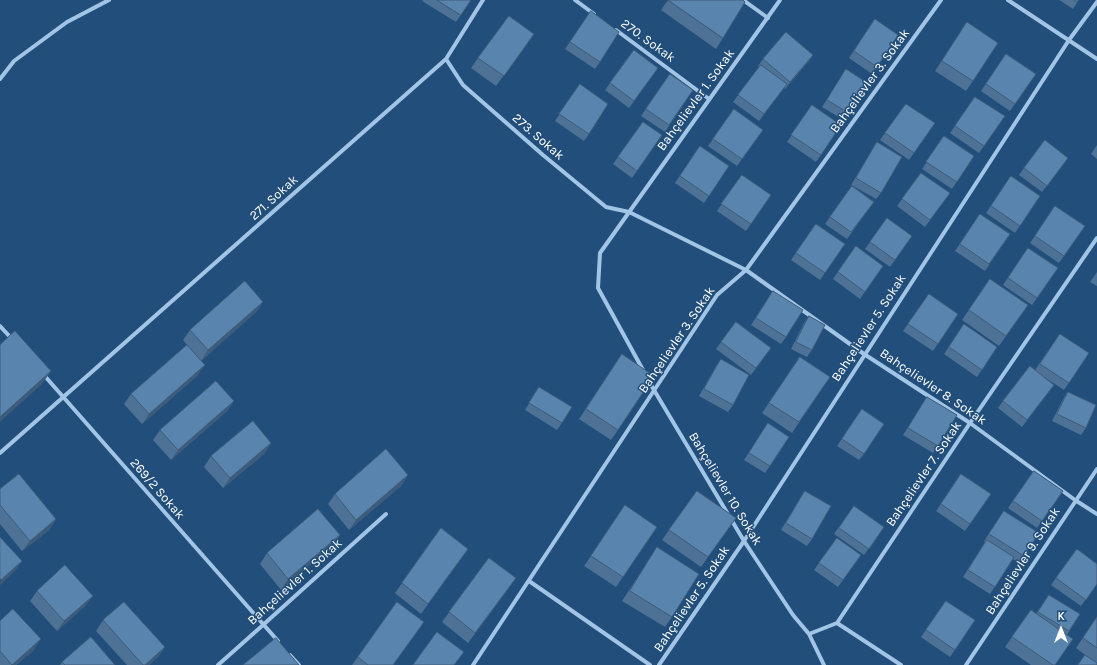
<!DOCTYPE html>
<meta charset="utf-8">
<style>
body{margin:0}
#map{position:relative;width:1097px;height:665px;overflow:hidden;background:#214e7a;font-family:Karla,sans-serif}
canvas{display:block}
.north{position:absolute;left:1041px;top:609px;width:40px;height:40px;-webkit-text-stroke:3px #214e7a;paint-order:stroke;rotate:0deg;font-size:11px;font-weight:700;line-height:16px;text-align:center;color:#fff}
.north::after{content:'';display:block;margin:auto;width:14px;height:18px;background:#fff;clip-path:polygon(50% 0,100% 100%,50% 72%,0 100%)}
</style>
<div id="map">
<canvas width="1097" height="665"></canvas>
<div class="north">K</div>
</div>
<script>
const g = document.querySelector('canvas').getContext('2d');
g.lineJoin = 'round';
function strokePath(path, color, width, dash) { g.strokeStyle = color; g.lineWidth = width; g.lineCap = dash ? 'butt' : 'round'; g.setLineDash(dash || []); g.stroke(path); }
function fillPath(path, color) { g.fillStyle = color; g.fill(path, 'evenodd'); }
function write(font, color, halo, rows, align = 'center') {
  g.font = font + ' Karla,sans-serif'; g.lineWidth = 3; g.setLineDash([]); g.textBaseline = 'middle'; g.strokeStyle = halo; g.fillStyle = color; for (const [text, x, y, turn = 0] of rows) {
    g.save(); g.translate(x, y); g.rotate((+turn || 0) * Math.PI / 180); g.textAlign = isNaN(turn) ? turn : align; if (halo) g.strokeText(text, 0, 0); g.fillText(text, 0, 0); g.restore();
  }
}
strokePath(new Path2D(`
 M575,0l19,14
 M743,0l25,18
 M1008,0l89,59
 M616,30l93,69
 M446,59l17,26 80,70 63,52 23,5 117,58 118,84 106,69 105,77 22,14
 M0,79l14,-18 53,-39 42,-22
 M0,326l12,13
 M643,370l-45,-82 2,-35 180,-253
 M43,374l235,267
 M648,380l96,161 49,74 16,19 28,-11 64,42
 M0,453l446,-394 37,-59
 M529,581l121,84
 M837,623l133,-200 127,-185
 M809,634l15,31
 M290,655l9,10
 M218,665l45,-40 123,-111
 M473,665l244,-370 29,-25 195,-270
 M659,665l85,-124 325,-501 28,-38
 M966,665l131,-196`), '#a2c5e6', 4);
fillPath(new Path2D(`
 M423,0h48l-15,22 -34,-21z
 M668,0l55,38 -7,11 -55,-39z
 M1059,0h20l-6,9z
 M591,11l9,51 -5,7 -30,-20z
 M875,19l23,16 -26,39 -23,-16z
 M967,22l6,59 -7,10 -31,-20z
 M527,44l-31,42 -25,-18 7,-10z
 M1006,54l30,20 -26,37 -29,-20z
 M813,55l-5,7 -23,27 -1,-1 -25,33 -26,-19 26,-35 -1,-1 5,-7z
 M846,69l1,43 -5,7 -20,-12z
 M670,74l23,16 -28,42 -24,-16z
 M653,75l-24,33 -24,-18 5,-7z
 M580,84l9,50 -5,7 -29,-20z
 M975,97l30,19 -26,37 -29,-20z
 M906,104l29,19 -26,37 -29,-20z
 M812,105l29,20 -25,37 -29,-20z
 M734,109l29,21 -26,36 -29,-20z
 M643,122l19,13 -30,43 -19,-14z
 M944,136l30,20 -22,33 -30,-20z
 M877,142l4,51 -5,6 -25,-14z
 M1097,145v14l-6,-5z
 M700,146l29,20 -25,37 -29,-20z
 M1063,165l-21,27 -23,-17 5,-7z
 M921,173l29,20 -25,34 -28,-21z
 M742,175l29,20 -25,36 -29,-20z
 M1011,176l29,20 -25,37 -29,-20z
 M852,186l22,16 -27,37 -22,-15z
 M1055,206l30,20 -26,37 -29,-20z
 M980,214l30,20 -25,37 -30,-20z
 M887,218l25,18 -22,31 -25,-18z
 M816,224l29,20 -25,36 -29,-20z
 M856,246l27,20 -23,33 -27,-20z
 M1028,248l30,20 -26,37 -29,-20z
 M1097,272v14l-7,-4z
 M990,279l38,26 -29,41 -37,-26z
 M773,291l13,46 -5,7 -30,-19z
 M929,294l29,20 -25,37 -30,-20z
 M263,302l-7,10 -55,49 -3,14 -56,49 -18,-20 7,-10 62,-42 -10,-12 7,-10z
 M809,316l3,34 -5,7 -16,-8 13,-26z
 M736,322l35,26 -20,27 -35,-26z
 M964,324l33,23 -20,30 -33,-23z
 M1060,334l29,19 -25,37 -23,-15 13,10 -32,42 -24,-19 5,-7 32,-31z
 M800,357l30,20 -38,56 -30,-20z
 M721,359l12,46 -5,7 -29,-16 17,-30z
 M615,365l3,65 -7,10 -32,-21z
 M539,387l23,36 -5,7 -32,-20z
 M1068,392l18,36 -5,7 -29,-14 11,-22z
 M927,397l11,49 -5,7 -30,-18z
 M234,401l-7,10 -56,49 -18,-20 7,-10z
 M857,416l7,38 -5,6 -22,-14z
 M768,423l2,43 -5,7 -21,-13z
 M271,443l-7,11 -41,34 -19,-21 7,-11z
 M1034,471l29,20 -26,37 -29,-20z
 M961,474l30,20 -26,37 -29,-20z
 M408,475l-7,11 -52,44 -21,-26 7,-10z
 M0,489l56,30 -7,11 -27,21 -22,-27z
 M697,491l39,27 -35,49 -39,-27z
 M805,491l7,48 -5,7 -26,-16 19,-32z
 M854,506l30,21 -20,28 -30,-21z
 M1004,511l20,45 -5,7 -6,-4 -23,35 -27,-17 22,-35 -1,-1z
 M618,516l39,11 -41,60 -32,-21z
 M441,528l27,21 -47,65 -26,-21z
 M340,535l-7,10 -52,45 -21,-26 7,-11z
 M837,538l24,17 -23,32 -24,-17z
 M657,547l15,70 -7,10 -43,-26z
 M489,558l20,30 -41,55 -26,-21z
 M1056,578l41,6 -16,22 -30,-21z
 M37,591l56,5 -8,10 -28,25 -27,-30z
 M1049,595l31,19 -13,21 -12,30h-24l-26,-18 26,-37 5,4z
 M946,601l29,19 -25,37 -29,-20z
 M397,602l-3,63h-42z
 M1097,617v48l-12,-10 -9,-7z
 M103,620l62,27 -7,10 -9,8h-22l-31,-34z
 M0,621l34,29 -18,15h-16z
 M62,662l53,3h-55z`), '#4d7295');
fillPath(new Path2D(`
 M813,55l-5,7 -23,27 5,-7z
 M263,302l-7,10 -55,49 7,-11z
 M205,365l-7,10 -56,49 7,-10z
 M51,371l-9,13 -42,38v-5z
 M1054,385l-5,7 -27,35 5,-7z
 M234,401l-7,10 -56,49 7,-10z
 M271,443l-7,11 -41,34 7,-10z
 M408,475l-7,11 -52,44 7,-10z
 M56,519l-7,11 -27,21 8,-10z
 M340,535l-7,10 -52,45 7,-11z
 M22,561l-7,10 -15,14v-3l1,-2z
 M93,596l-8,10 -28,25 7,-10z
 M41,639l-7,11 -18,15h-4z
 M165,647l-7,10 -9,8h-4z`), '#3e5c79');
const building = new Path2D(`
 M437,0h34l-10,15z
 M668,0h75l2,2 -22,36z
 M1074,0h5l-2,2z
 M591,11l28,21 -19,30 -30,-20z
 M509,16l25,18 -30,42 -26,-18z
 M875,19l23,16 -21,32 -23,-16z
 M967,22l31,21 -25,38 -31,-20z
 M786,32l27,23 -23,27 -27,-23z
 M634,50l24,18 -24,33 -24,-18z
 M1006,54l30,20 -21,30 -29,-20z
 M761,65l26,19 -23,30 -26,-19z
 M846,69l20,13 -19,30 -20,-12z
 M670,74l23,16 -24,35 -23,-16z
 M580,84l28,20 -19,30 -30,-20z
 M975,97l30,19 -21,30 -29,-20z
 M906,104l29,19 -21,30 -29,-20z
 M812,105l29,20 -20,30 -30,-20z
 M734,109l29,21 -21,29 -29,-20z
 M643,122l19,13 -25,36 -19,-14z
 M944,136l30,20 -17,26 -31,-20z
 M1045,140l23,18 -21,28 -23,-18z
 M877,142l25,15 -21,36 -25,-15z
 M700,146l29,20 -20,30 -29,-20z
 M921,173l29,20 -20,27 -28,-21z
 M742,175l29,20 -20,29 -30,-20z
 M1011,176l29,20 -20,30 -29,-20z
 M852,186l22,16 -23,30 -21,-15z
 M1055,206l30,20 -21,30 -29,-20z
 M980,214l30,20 -21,30 -29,-20z
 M887,218l25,18 -17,24 -25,-18z
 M816,224l29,20 -20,29 -29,-20z
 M856,246l27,20 -18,26 -27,-20z
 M1028,248l30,20 -21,30 -29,-20z
 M990,279l38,26 -22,31 -37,-26z
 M245,281l18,21 -55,48 -18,-20z
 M773,291l30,19 -17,27 -30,-19z
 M929,294l29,20 -20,30 -30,-20z
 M809,316l16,9 -13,25 -16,-8z
 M736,322l35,26 -15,20 -35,-26z
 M964,324l33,23 -15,23 -33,-23z
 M15,331l36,40 -51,46v-72z
 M1060,334l29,19 -20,30 -29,-19z
 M187,345l18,20 -56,49 -18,-20z
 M622,354l32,22 -36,54 -32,-21z
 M800,357l30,20 -31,45 -30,-19z
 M721,359l28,16 -16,30 -29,-16z
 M1030,366l24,19 -27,35 -24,-19z
 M216,381l18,20 -56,49 -18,-20z
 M539,387l33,20 -10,16 -33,-20z
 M1068,392l28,13 -10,23 -29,-14z
 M927,397l30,18 -19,31 -30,-18z
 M862,409l22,15 -20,30 -22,-15z
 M253,421l18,22 -41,35 -19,-22z
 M768,423l21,14 -19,29 -21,-13z
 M386,449l22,26 -52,45 -21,-26z
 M1034,471l29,20 -21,30 -29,-20z
 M19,474l37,45 -26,22 -30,-36v-16z
 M961,474l30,20 -21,30 -29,-20z
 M697,491l39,27 -28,39 -39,-27z
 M805,491l26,15 -19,33 -26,-16z
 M625,505l32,22 -34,50 -32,-21z
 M854,506l30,21 -15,22 -30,-21z
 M318,509l22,26 -52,44 -21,-26z
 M1004,511l35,22 -15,23 -35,-22z
 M441,528l27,21 -40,55 -26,-21z
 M0,537l22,24 -21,19 -1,-2z
 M837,538l24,17 -18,25 -24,-17z
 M987,540l27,17 -19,30 -27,-17z
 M657,547l42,27 -27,43 -42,-26z
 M1077,549l20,15v20l-11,16 -30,-22z
 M489,558l27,20 -41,55 -26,-21z
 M65,565l28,31 -29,25 -27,-30z
 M1049,595l31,19 -11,17 -31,-19z
 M946,601l29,19 -20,30 -29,-20z
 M124,602l41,45 -20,18h-2l-40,-45z
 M397,602l27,20 -31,43h-25l-10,-8z
 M13,609l28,30 -29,26 -12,-14v-30z
 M1031,610l42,29 -18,26h-2l-41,-28z
 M1097,617v31l-14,-10z
 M437,632l27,20 -10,13h-41z
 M91,637l24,28h-50l-3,-3z
 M276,638l23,27h-56z
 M1085,655l12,8v2h-19z`);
fillPath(building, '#5984ad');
strokePath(building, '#3e5c79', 1);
write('13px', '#fff', '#214e7a', [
 ["270. Sokak",648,41,36],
 ["Bahçelievler 3. Sokak",870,81,-54],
 ["Bahçelievler 1. Sokak",696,100,-54],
 ["273. Sokak",538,137,41],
 ["271. Sokak",274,198,-42],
 ["Bahçelievler 5. Sokak",869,328,-57],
 ["Bahçelievler 3. Sokak",677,340,-56],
 ["Bahçelievler 8. Sokak",933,387,34],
 ["Bahçelievler 7. Sokak",924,474,-56],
 ["269/2 Sokak",157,489,49],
 ["Bahçelievler 10. Sokak",725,489,59],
 ["Bahçelievler 9. Sokak",1023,561,-57],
 ["Bahçelievler 1. Sokak",295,582,-42],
 ["Bahçelievler 5. Sokak",692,599,-56]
]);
</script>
